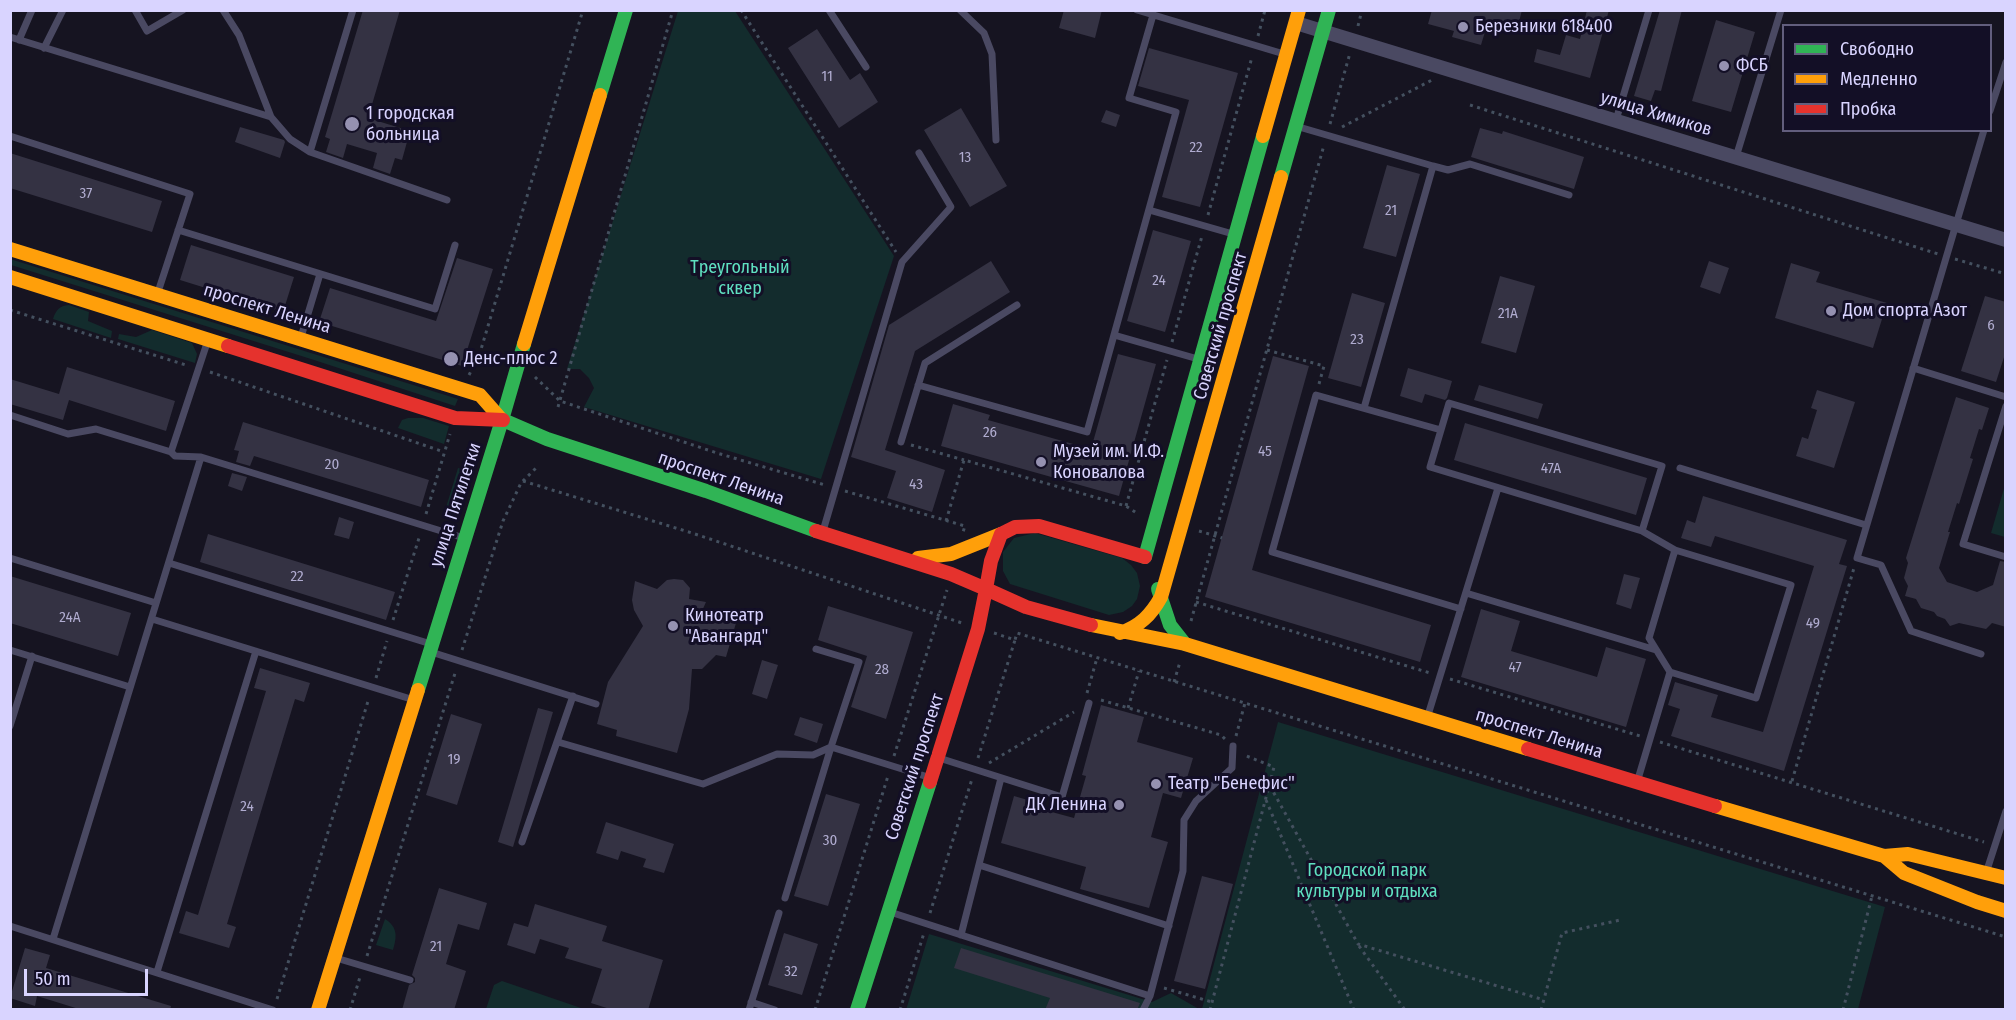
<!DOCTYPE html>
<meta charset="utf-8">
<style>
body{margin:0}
#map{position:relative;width:2016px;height:1020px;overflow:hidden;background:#161421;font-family:"Fira Sans Condensed",sans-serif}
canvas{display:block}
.frame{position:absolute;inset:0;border:12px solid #d9d4ff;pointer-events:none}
.legend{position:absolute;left:1782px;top:24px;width:210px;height:108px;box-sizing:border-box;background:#130f26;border:2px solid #625e7d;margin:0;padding:8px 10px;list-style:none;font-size:18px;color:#d9d4ff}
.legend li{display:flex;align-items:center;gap:12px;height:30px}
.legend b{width:30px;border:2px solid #625e7d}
.scale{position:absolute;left:24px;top:969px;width:124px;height:27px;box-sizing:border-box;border:3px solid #d9d4ff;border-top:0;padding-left:8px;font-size:18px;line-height:21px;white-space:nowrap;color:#d9d4ff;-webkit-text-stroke:4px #130f26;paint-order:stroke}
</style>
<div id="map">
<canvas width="2016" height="1020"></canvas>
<div class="frame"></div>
<ul class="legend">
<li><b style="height:8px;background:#30b455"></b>Свободно</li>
<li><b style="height:8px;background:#ff9f0a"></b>Медленно</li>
<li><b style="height:8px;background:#e5322d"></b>Пробка</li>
</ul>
<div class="scale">50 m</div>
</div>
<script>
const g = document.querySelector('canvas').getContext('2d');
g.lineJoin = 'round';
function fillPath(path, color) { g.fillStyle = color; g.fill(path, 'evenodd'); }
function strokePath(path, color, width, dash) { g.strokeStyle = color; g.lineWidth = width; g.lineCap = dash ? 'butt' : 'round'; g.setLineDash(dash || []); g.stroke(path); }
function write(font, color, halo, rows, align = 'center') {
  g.font = font + ' "Fira Sans Condensed",sans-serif'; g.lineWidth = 6; g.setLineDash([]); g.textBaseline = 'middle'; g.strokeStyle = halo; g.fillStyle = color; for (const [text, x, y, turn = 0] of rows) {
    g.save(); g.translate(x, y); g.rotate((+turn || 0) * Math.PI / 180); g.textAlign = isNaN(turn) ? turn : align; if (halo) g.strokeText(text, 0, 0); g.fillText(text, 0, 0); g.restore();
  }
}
fillPath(new Path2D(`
 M678,11h57l159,245 -73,223 -237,-72 10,-19 -5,-10 -9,-9h-13z
 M10,259l448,140 -3,7 -144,-47 -300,-94z
 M69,305l20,7 -1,9 24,10 -1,7 -58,-19c3,-9 6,-13 16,-14z
 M152,330l40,13 5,11 -2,9 -77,-24 1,-5 17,3z
 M408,418h15l26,8 -5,18 -46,-16 4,-8z
 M458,468l8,2c-4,16 -6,37 -22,44z
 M2005,485v52l-14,-4z
 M1035,533l87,25 9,7 6,8 3,13 -3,13 -5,7 -9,6 -14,3 -99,-31 -7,-13v-19l11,-14z
 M1278,722l607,185 -27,102h-656z
 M385,919c13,8 12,18 8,31l-17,-5z
 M929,934l223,68 19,-9 28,16 -293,1z
 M502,981l79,27 1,1h-96l8,-24z`), '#132c2d');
fillPath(new Path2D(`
 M363,10h37l-32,108 42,13 -8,29 -7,-2 -5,16 -17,-6 4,-15 -30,-9 -4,14 -17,-6 4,-13 -5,-2z
 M1064,10h38l-7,28 -36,-10z
 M1432,10h90l-5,20 -29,-8 -7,23 -29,-8 2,-6 -26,-7z
 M1587,10h22l-19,68 -56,-16 3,-13 23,6 6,-20 14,4z
 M1660,10h22l-21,81 -6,-1 -4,11 -17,-5z
 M1716,20l39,12 -24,80 -39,-11z
 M817,29l33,51 10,-7 18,29 -39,26 -51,-80z
 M1149,48l89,25 -38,134 -38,-10 27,-97 -51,-14z
 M961,108l46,78 -37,21 -46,-77z
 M1106,110l14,5 -4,12 -15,-5z
 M240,127l44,13 1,2 -5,16 -45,-16z
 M1480,128l22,6 1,-3 81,26 -10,32 -103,-32z
 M10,153l152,48 -10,31 -142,-44z
 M1387,165l33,9 -24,83 -33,-9z
 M1153,230l38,11 -26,91 -38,-11z
 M191,245l103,32 -11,35 -103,-32z
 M457,258l36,11 -31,97 -143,-44 11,-34 106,33z
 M991,261l19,31 -95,59 -30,99 60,20 -13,42 -45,-14 9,-27 -45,-14 38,-132z
 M1709,261l20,7 -9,26 -20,-7z
 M1791,263l29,9 -4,10 71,21 -14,45 -98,-30z
 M1500,276l35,10 -19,67 -35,-10z
 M1352,293l33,10 -24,84 -33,-9z
 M1985,296l21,6v49l-10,31 -35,-11z
 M1118,354l38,10 -37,132 -178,-50 12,-42 37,11 -2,5 103,29z
 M1273,356l36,10 -57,204 179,55 -11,37 -215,-65z
 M67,367l108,34 -9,30 -97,-31 -6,20 -53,-16v-25l49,15z
 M1408,368l44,13 -5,17 -2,2 -20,-6 -3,9 -22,-7z
 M1479,385l64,19 -5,15 -64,-19z
 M1817,390l38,12 -21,66 -38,-12 6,-19 6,2 9,-29 -6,-2z
 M1956,397l33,11 -7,22 -3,-1 -9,29 3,1 -14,45 -2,-1 -9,29h2l-11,36 8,14 30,10 16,-7 7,-24 6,1v65l-14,-4 -6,6 -27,-6 -9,3 -5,-7 -8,-3 -3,-4 -13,-4 -5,-9 -11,-3 3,-10 -4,-8 4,-15 -2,-5z
 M243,422l186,58 -8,27 -167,-51 -4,10 -14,-4 3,-11 -5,-1z
 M1465,423l182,55 -11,37 -182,-55z
 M232,473l15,4 -5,14 -14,-5z
 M1703,496l144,44 -8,24 8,2 -63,205 -113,-35 9,-27 -12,-4 7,-23 43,13 -7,22 52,15 51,-166 -99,-30 -4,11 -30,-9 6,-18 8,3z
 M339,517l15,5 -5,17 -15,-4z
 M208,534l187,58 -9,28 -186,-58z
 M1624,574l16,4 -9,31 -15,-5z
 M10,576l121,37 -13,43 -108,-33z
 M674,579l9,1 7,8 -1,11 17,3 -4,9 34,12 -10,34 -10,-2 -14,14h-10l-3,40 -12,44 -61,-17 1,-6 -20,-6 11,-42 35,-56 -9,-16 -2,-10 3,-19 22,8 10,-9z
 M828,606l85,26 -27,87 -35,-12 16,-51 -49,-16z
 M1481,609l39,12 -9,30 86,26 9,-30 40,12 -20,68 -165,-50z
 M762,660l16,5 -11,34 -15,-5z
 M260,668l50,15 -6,19 -9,-3 -68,225 9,3 -7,21 -50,-15 7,-22 12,4 68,-224 -12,-3z
 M1101,705l43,12 -7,25 56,16 -12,40 -18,-5 -12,44 17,5 -19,66 -69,-19 6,-22 -85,-24 13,-47 24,7 -1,5 37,10 12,-42 -4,-1z
 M538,708l15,4 -40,135 -15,-5z
 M451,714l31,10 -25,81 -31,-10z
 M800,717l23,7 -6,19 -23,-8z
 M826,794l34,10 -32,102 -34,-10z
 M606,822l68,22 -10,29 -21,-6 3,-8 -25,-8 -3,9 -22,-7z
 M1202,876l31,8 -28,105 -31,-8z
 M439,888l48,15 -8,27 -21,-6 -12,40 20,7 -12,39h-52l7,-25 6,-3v-4l-3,-3z
 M535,904l72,22 -5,15 61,19 -15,50h-35l-22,-7 11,-34 -37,-11 4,-10 -29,-9 -5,15 -28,-9 7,-22 14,4z
 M784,933l34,11 -16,51 -34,-10z
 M25,948l25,7 -4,13 125,38 -1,4h-88l-45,-14 -2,10 -25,-8z
 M961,948l179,55 -3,7h-92l5,-12 -96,-30z`), '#343243');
strokePath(new Path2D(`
 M741,10l155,242
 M1358,26l4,-16
 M1258,36l7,-26
 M1470,105l468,149
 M1330,124l20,-71
 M1342,127l90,-47
 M1208,215l44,-158
 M1955,259l51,15
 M10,310l179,56
 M1172,342l30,-106
 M1267,350l57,16 -5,18
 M479,356l21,7
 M210,372l234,80
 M469,375l10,-19 104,-346
 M535,377l25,24 157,52 108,32
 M558,407l115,-397
 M911,445l53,15
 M523,481l169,52 270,90
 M845,491l120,35 -2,6
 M1126,506l41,-146
 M426,514l24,-80
 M946,521l18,-61 162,46 12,8
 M1199,531l23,7
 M1196,602l234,71
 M393,620l27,-85
 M1191,621l133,-476
 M994,633l21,7 2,-7 989,304
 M462,650l41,-129 18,-38 17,-17
 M376,678l11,-37
 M1450,679l190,57
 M1174,682l6,-20
 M1087,693l10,-35
 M1101,700l120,35 4,4
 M1128,708l11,-37
 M1236,736l9,-33
 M1660,742l324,100
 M894,756l53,-166
 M978,758l37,-118
 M989,763l85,-51
 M1792,781l62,-213
 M1270,786l88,158 186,56
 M1266,800l88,210
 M930,913l42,-134
 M1359,946l46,64
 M367,956l89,-286
 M1164,988l48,14
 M277,999l92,-301
 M350,1010l10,-33
 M815,1010l73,-234
 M900,1010l24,-77
 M1210,1010l64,-243 -30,-12
 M1541,1010l21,-77 58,-13
 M1843,1010l29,-114`), '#44505f', 3, [3, 4.5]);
strokePath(new Path2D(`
 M135,10l12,21 36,-21
 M223,10l16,25 32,82
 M829,10l37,57
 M960,10l24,23 8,21 4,86
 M1137,10l147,44
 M10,37l261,80 19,22 20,13 137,48
 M19,40l13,-30
 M44,48l19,-38
 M1990,111l16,-49
 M1616,120l33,-110
 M1299,127l134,39 -69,242
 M10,136l180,58 -32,98
 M310,152l43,-142
 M1736,157l45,-147
 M1433,166l15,4 22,-6 99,31
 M1149,210l84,24
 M178,230l257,79 20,-64
 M1114,335l84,24
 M301,337l19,-63
 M1913,368l93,29
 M918,385l169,47 89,-320 -47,-14 24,-83
 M2006,406l-43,138 43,13
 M10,415l58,19 28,-5 75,23 36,-109
 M1441,430l-125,-35 -44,157 189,57
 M901,442l24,-79 92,-58
 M171,452l4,4 26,1 263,81
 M1680,468l186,57
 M823,531l79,-269 49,-55 -32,-54
 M1642,531l20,-65 -213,-63 -19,64 212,64 33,19
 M1675,550l116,35 -35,113 -86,-26 -21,-34z
 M10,558l146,45
 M169,563l262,81
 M1466,593l190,57
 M152,619l262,81
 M816,649l43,13 -28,85 97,30
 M10,650l120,37
 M431,652l165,52
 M1981,654l-70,-23 -30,-66 -24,-7 127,-428
 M1428,715l70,-227
 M10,726l22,-70
 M558,742l145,42 74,-30 36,1 18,-8
 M939,758l123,39 27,-94
 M1638,779l32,-107
 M522,842l51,-146
 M979,865l190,61
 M1987,870l19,-59
 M785,898l46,-151
 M890,912l260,84
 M10,926l263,84
 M961,935l40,-157
 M53,939l148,-482
 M336,958l74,22
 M157,972l99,-321
 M751,1002l24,8
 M749,1010l30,-97
 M1143,1010l7,-14 33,-125 1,-51 12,-19 36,-33 1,-22`), '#4a4962', 7);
strokePath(new Path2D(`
 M1296,23l710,217`), '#4a4962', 14);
strokePath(new Path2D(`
 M600,95l26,-85
 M1281,177l48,-167
 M503,420l44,19 159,52 110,40
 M1145,557l118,-421
 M1158,589l12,36 15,19
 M418,690l84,-270 22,-76
 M857,1010l73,-228`), '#30b455', 14);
strokePath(new Path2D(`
 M1263,136l36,-126
 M10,249l470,146 22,25
 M10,277l218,69
 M524,344l76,-249
 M918,558l33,-4 50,-20
 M1091,625l94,19 343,105
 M1120,633c20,-7 31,-18 41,-36l120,-420
 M1715,806l169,50 24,-2 98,24
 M1884,856l20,17 73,29 29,9
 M318,1010l100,-320`), '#ff9f0a', 14);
strokePath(new Path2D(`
 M228,346l227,72 48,2
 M816,531l135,43 35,15 -8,40 -48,153
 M1091,625l-65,-18 -40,-18 5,-28 10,-27 14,-7 24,-1 106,31
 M1528,749l187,57`), '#e5322d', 14);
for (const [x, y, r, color] of [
 [1463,27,6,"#9591b1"],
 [1724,66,6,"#9591b1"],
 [352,124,8,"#9591b1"],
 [1831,311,6,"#9591b1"],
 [451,359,8,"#9591b1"],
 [1041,462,6,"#9591b1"],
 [673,626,6,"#9591b1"],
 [1156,784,6,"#9591b1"],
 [1119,805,6,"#9591b1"]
]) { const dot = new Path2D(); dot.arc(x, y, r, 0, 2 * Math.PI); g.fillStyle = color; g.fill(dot); strokePath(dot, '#130f26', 2); }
write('15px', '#b0acd0', null, [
 ["11",827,77],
 ["22",1196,148],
 ["13",965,158],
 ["37",86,194],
 ["21",1391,211],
 ["24",1159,281],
 ["21А",1508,314],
 ["6",1991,326],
 ["23",1357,340],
 ["26",990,433],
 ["45",1265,452],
 ["20",332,465],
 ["47А",1551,469],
 ["43",916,485],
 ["22",297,577],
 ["24А",70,618],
 ["49",1813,624],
 ["47",1515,668],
 ["28",882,670],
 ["19",454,760],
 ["24",247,807],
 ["30",830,841],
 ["21",436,947],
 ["32",791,972]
]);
write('18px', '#d9d4ff', '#130f26', [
 ["Березники 618400",1475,27],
 ["ФСБ",1736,66],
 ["1 городская",366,114],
 ["больница",366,135],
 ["Дом спорта Азот",1843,311],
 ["Денс-плюс 2",464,359],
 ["Музей им. И.Ф.",1053,452],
 ["Коновалова",1053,473],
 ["Кинотеатр",685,616],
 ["\"Авангард\"",685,637],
 ["Театр \"Бенефис\"",1168,784],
 ["ДК Ленина",1107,805,"right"]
], 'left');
write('18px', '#d9d4ff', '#130f26', [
 ["улица Химиков",1656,114,17],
 ["проспект Ленина",267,309,17],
 ["Советский проспект",1221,326,-74],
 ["проспект Ленина",721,479,19],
 ["улица Пятилетки",456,505,-72],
 ["проспект Ленина",1539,734,17],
 ["Советский проспект",915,767,-72]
]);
write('18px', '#5fe0c0', '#130f26', [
 ["Треугольный",740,268],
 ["сквер",740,289],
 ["Городской парк",1367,871],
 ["культуры и отдыха",1367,892]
]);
</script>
